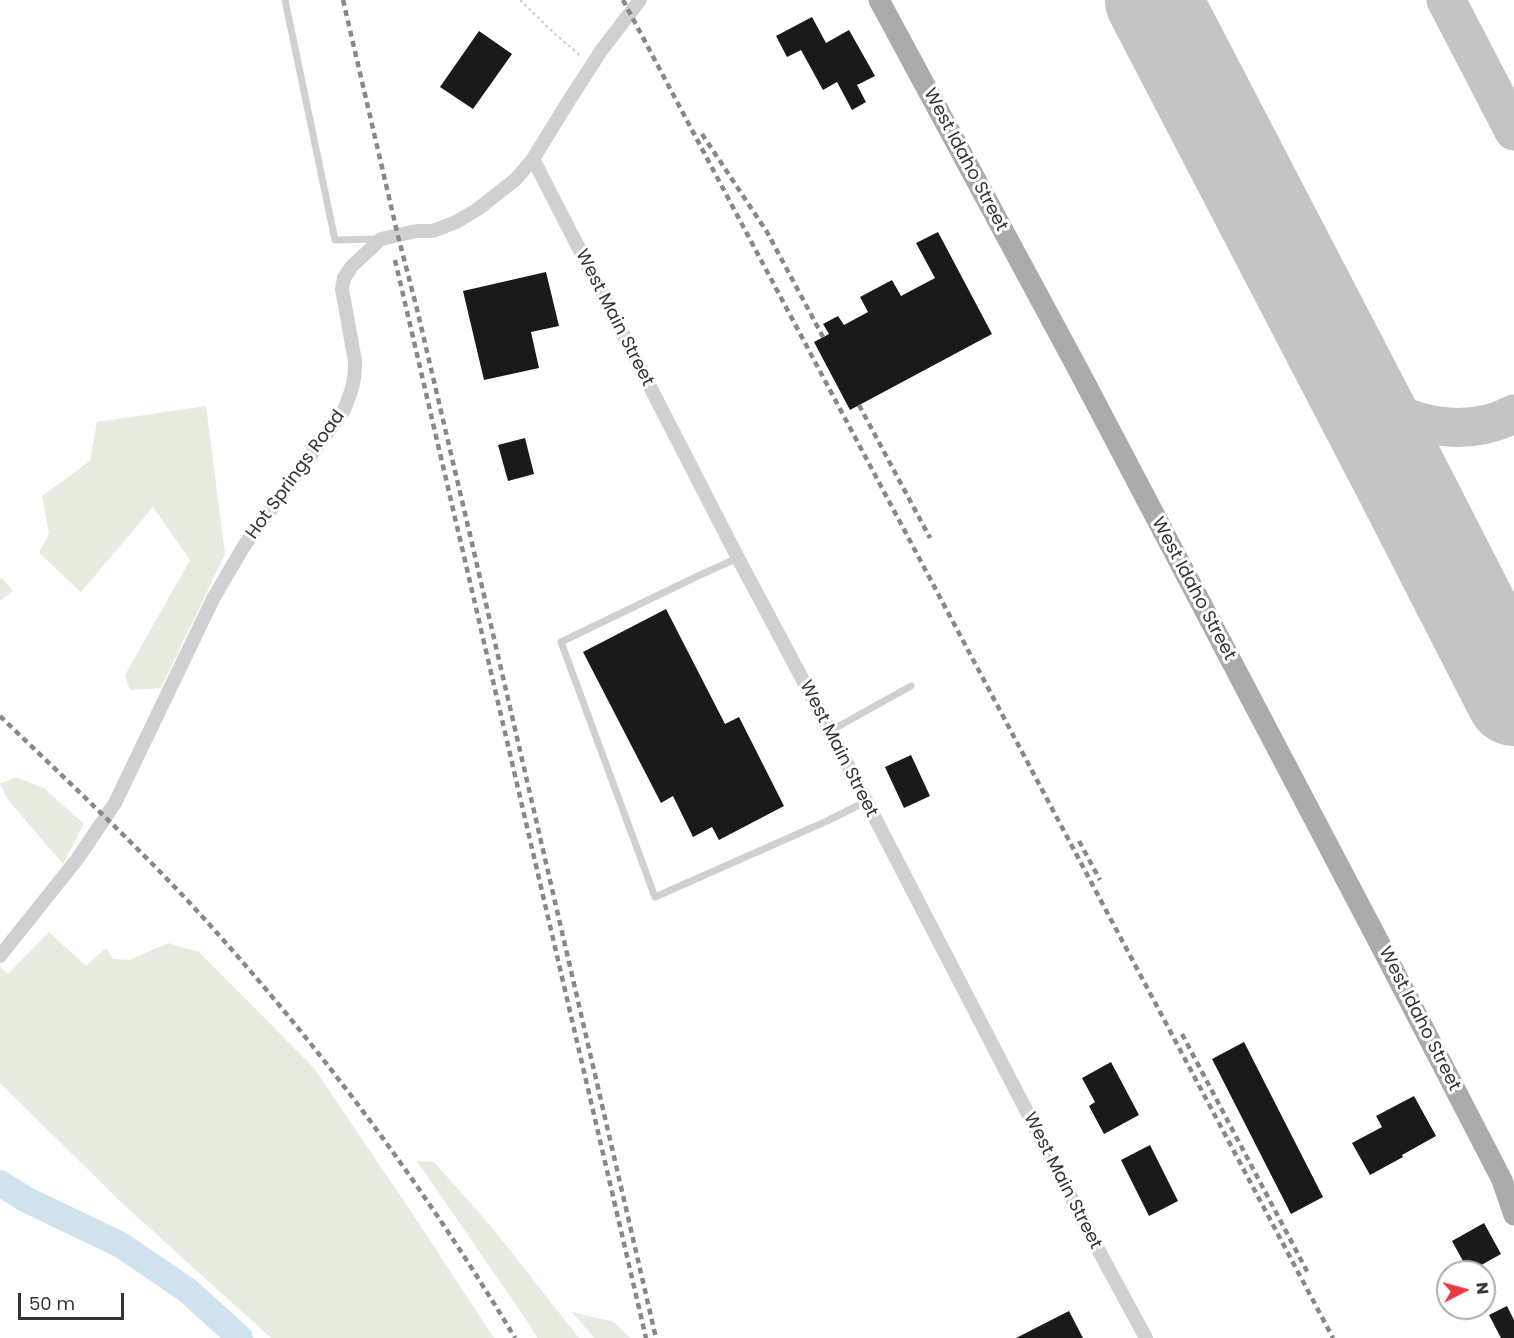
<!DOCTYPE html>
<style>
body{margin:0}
#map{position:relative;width:1514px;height:1338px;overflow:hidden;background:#fff;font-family:Poppins,sans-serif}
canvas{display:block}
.north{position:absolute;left:1436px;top:1260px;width:60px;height:60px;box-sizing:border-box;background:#fff;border:2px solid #adadad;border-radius:50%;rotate:84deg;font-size:16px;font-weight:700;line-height:24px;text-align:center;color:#333}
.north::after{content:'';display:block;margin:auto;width:21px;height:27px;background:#e63946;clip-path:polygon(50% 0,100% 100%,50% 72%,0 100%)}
.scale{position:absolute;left:18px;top:1293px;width:106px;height:27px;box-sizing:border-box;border:3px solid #333;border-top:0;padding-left:8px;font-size:18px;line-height:21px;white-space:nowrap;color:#333;-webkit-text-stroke:4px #fff;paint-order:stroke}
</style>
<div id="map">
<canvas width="1514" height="1338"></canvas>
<div class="north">N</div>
<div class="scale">50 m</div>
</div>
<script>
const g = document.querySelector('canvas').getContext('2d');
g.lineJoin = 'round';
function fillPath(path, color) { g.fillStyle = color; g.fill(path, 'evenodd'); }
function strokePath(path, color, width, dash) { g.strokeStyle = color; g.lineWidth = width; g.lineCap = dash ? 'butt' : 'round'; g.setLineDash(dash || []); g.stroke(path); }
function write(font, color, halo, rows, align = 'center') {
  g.font = font + ' Poppins,sans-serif'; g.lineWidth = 6; g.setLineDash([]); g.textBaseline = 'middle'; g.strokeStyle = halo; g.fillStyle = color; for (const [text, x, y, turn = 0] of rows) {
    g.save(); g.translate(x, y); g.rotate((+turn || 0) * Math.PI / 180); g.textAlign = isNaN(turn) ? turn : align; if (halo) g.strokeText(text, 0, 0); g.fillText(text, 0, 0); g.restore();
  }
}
fillPath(new Path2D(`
 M206,406l19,148 -64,134 -31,2 -5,-15 65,-115 -37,-53 -72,85 -42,-39 10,-19 -7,-38 48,-35 7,-39z
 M0,578h2l11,13 -13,10z
 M16,777l28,11 40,36 -21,40 -55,-64 -8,-16z
 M49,932l37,34 20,-18 7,11 17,1 38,-17 31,9 115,116 102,151 78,119h-223l-148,-134 -123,-121v-116l8,7z
 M417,1161l17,1 56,63 89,113h-42l-6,-11z
 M572,1312l42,10 16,16h-36z`), '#e6ecdf');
strokePath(new Path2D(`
 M0,1183l25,16 96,46 66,45 53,48`), '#cfe2ee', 26);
strokePath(new Path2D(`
 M1446,0l68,131
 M1332,344c11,17 22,34 36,48 37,37 100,46 146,22`), '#c4c4c4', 39);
strokePath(new Path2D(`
 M1153,0l248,477 113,221`), '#c4c4c4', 96);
fillPath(new Path2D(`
 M812,17l14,26 23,-13 26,46 -18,9 9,17 -14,8 -15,-28 -14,8 -22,-40 -14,7 -11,-21z
 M479,31l33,23 -39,55 -33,-22z
 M938,232l54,102 -142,76 -36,-68 15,-8 -6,-10 15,-8 6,9 24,-13 -8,-15 32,-17 9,16 34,-18 -19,-35z
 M546,272l13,54 -28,6 8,36 -55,12 -21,-89z
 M525,438l9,36 -26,7 -10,-36z
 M666,609l59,115 14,-7 45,89 -65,34 -7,-13 -19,10 -20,-41 -12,7 -78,-151z
 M911,755l19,41 -26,12 -19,-41z
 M1244,1042l79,155 -32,17 -79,-155z
 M1111,1062l28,53 -35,19 -15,-28 6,-4 -13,-24z
 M1414,1096l22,40 -34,19 1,2 -33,18 -18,-32 30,-16 -6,-11z
 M1150,1145l28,56 -29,15 -28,-56z
 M1484,1223l17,31 -32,18 -17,-31z
 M1507,1306l7,14v18h-13l-12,-23z
 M1069,1311l14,27h-67z`), '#1a1a1a');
strokePath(new Path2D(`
 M520,0l35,34 27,23`), '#cdcdcd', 2, [3, 3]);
strokePath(new Path2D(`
 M285,0l50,240 44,-1
 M738,558l-38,17 -139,67 94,255 172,-76 38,-19
 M830,731l81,-45`), '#d0d0d0', 7);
strokePath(new Path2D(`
 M533,159l205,399 92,173 270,522 46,85
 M0,956l78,-98 37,-55 98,-204 31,-53 100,-136c7,-17 12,-31 11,-49l-13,-72 2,-11 8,-12 29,-27 36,-8h16l23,-9 22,-13 38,-30 17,-20 35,-57 33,-51 39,-51`), '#d0d0d0', 14);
strokePath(new Path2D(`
 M879,0l201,373 302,575 120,232 12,35`), '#ababab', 21);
strokePath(new Path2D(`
 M343,0l55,236 19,73 54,230 185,799
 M623,0l710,1338
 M702,134l65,98 56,105
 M395,260l251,1078
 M859,405l71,133
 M0,716c63,61 127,120 187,184 124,134 234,281 328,438
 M1079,841l21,39
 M1182,1034l127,241`), '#888', 4.5, [6, 4.5]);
write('18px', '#333', '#fff', [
 ["West Idaho Street",965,160,62],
 ["West Main Street",614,318,63],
 ["Hot Springs Road",296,475,-54],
 ["West Idaho Street",1193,589,62],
 ["West Main Street",838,749,63],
 ["West Idaho Street",1419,1019,63],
 ["West Main Street",1062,1181,63]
]);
</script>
